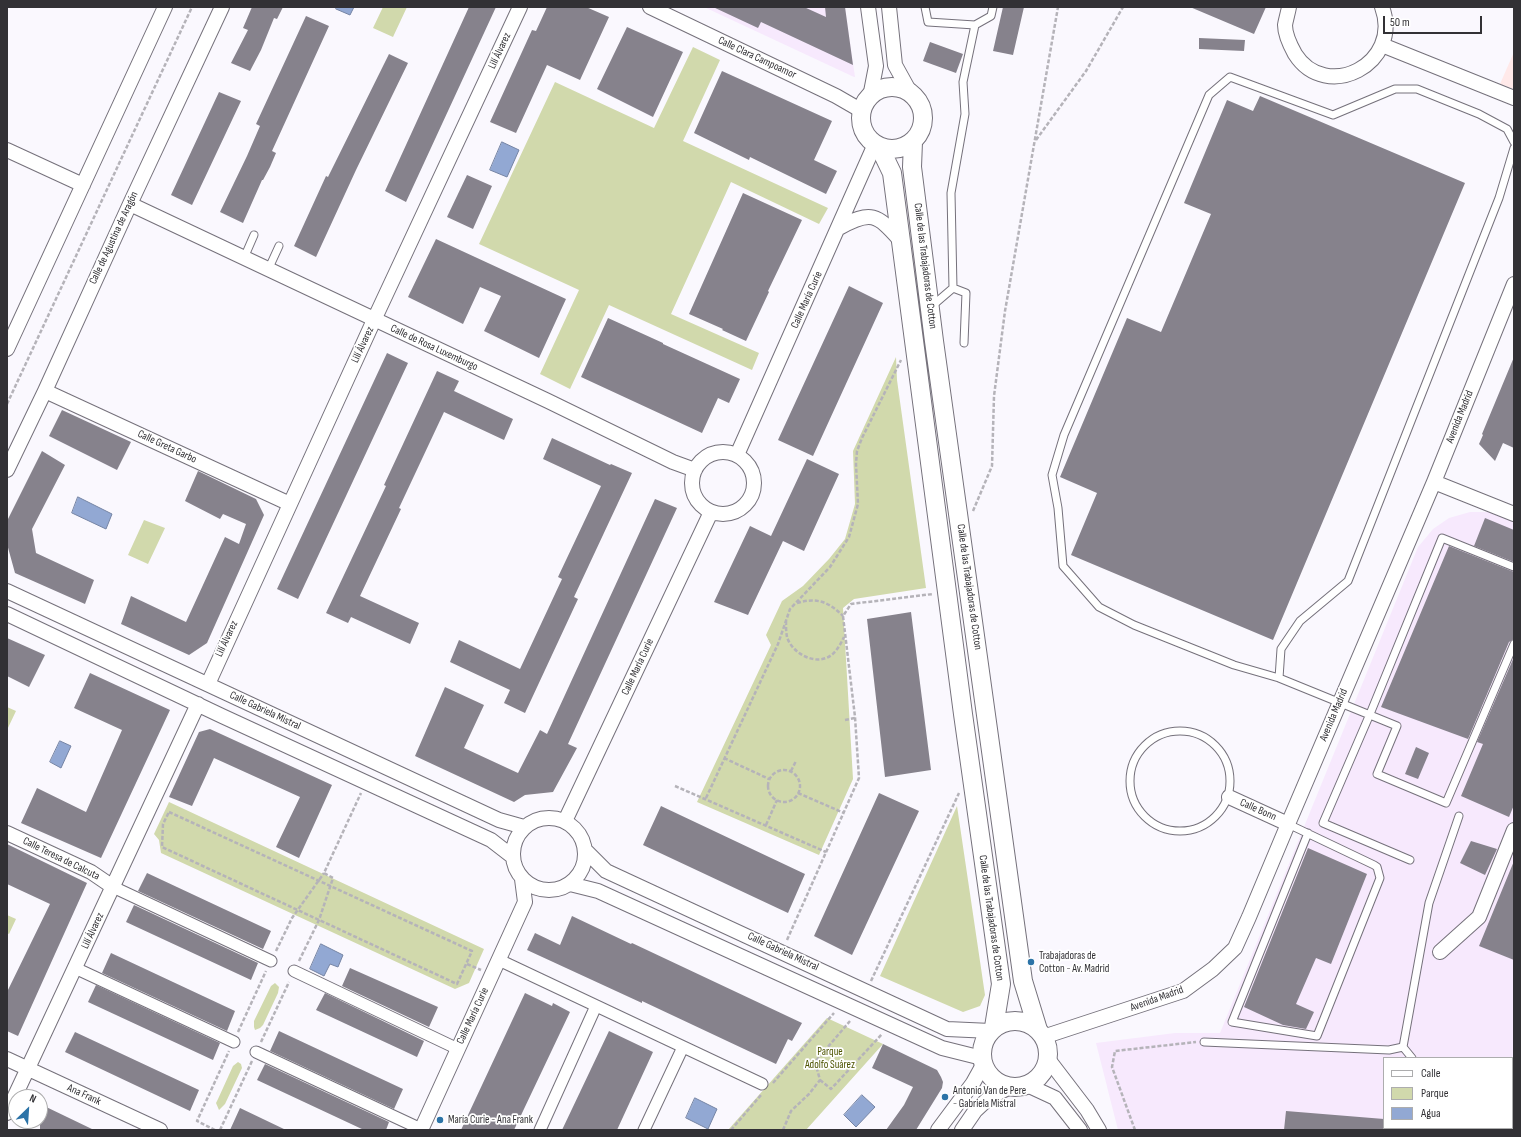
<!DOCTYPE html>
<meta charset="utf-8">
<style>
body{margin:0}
#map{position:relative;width:1521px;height:1137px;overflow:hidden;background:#faf8fe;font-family:"Sofia Sans Condensed",sans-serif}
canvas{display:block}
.frame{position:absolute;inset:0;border:8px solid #323135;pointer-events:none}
.legend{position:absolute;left:1383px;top:1057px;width:130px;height:72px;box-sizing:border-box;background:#fff;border:1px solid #adadae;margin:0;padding:5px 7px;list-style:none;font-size:12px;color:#323135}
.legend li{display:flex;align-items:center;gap:8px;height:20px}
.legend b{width:20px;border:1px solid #adadae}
.north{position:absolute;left:8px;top:1089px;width:40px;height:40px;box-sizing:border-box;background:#fff;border:1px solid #adadae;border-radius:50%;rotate:25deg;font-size:11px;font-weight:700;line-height:16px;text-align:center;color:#323135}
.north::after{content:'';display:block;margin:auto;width:14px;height:18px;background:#2c73a7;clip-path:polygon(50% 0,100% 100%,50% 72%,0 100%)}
.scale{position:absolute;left:1383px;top:16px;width:99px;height:18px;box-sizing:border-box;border:2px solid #323135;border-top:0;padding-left:5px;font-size:12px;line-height:14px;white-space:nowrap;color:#323135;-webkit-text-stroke:3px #fff;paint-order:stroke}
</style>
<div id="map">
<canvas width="1521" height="1137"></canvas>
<div class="frame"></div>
<ul class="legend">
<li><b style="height:5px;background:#fff"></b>Calle</li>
<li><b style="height:11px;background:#d1d9ac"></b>Parque</li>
<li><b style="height:11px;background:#92a8d3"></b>Agua</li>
</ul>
<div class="north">N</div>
<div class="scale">50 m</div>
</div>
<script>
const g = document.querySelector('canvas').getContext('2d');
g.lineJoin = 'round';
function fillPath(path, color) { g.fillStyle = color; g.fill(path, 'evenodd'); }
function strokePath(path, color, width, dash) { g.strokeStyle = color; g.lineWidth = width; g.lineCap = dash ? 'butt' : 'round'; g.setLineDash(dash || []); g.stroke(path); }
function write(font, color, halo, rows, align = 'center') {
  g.font = font + ' "Sofia Sans Condensed",sans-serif'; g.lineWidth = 3.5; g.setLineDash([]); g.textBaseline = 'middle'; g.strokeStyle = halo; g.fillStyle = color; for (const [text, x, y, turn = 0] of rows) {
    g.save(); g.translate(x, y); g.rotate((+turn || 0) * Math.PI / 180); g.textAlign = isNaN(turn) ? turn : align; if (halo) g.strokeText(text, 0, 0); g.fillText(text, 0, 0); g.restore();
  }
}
fillPath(new Path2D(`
 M1514,52v37l-14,-5z`), '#ffe9e9');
fillPath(new Path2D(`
 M704,7h141l10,70h-1z
 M1470,512h19l25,9v609h-396l-22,-87 79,-10h45l198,-486 15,-18 16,-11zM1384,1058h128v70h-128z`), '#f7e9fd');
fillPath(new Path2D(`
 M383,7h24l-14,30 -20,-9z
 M693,47l27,13 -37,81 145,67 -9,16 -88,-42 -60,132 88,39 -7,17 -143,-65 -39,84 -30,-15 39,-84 -100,-46 76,-162 99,46z
 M896,357l1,23 29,208 -72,11 -11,9 10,171 -34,76 -122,-53 74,-157 -5,-10 16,-34 21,-15 26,-27 16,-20 10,-35 -2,-53z
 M144,520l21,8 -17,36 -20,-9z
 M7,707l9,4 -9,19z
 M169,802l315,147 -15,34 -14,6 -294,-136 -2,-13 -5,-6z
 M957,806l28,189 -5,11 -17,6 -83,-36z
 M7,915l9,4 -7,15 -2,-1z
 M275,983l4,4 -1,6 -15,32 -3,3 -5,2 -1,-3v-6l17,-35z
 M827,1018l56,26 -77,86h-78z
 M238,1062l3,2 1,4 -17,36 -6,6 -3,-7 2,-4 15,-33z`), '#d1d9ac');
const water = new Path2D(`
 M337,7h17l-4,8 -14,-6z
 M502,142l17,8 -12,27 -17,-7z
 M78,497l34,17 -6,15 -34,-16z
 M60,741l11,5 -10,22 -11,-6z
 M321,944l22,11 -5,12 -8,-3 -6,12 -14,-7z
 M862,1095l13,12 -19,20 -12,-12z
 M695,1098l22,11 -9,20 -22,-11z`);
fillPath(water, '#92a8d3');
strokePath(water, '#7584a4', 1);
fillPath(new Path2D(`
 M252,7h31l-6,12 -3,-1 -13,32 -11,21 -19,-8 17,-33 -5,-2z
 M469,7h27l-90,195 -21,-11z
 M547,7h39l23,10 -29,63 -33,-15 -31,68 -26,-11 42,-92 4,1z
 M713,7h91l22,10 -1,-10h20l8,58 -92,-43 -3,6z
 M1003,7h21l-11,48 -20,-4z
 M1190,7h76l-12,27z
 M306,16l23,10 -57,125 4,2 -6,14 -7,13h-1l-19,43 -23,-11 27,-56 13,-30 -4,-2z
 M627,27l56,25 -30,65 -56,-28z
 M1199,38l46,2 -1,11 -45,-2z
 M930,42l33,12 -7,19 -33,-12z
 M389,54l19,9 -52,107 -40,87 -22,-11 32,-70 2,1z
 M722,71l110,50 -18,39 23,11 -11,23 -76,-37 -1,3 -55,-27z
 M219,92l22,9 -49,104 -21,-10z
 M1260,96l205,87 -192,457 -202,-85 26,-62 -37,-16 67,-159 34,14 50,-118 -27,-11 43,-103 26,11z
 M467,175l25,11 -19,43 -26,-12z
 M743,193l59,27 -34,71 1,1 -23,49 -24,-11 1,-1 -34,-15z
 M436,239l130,60 -27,59 -55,-27 17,-35 -21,-9 -17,37 -55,-27z
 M849,286l34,17 -70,153 -35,-16z
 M608,318l55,25v1l77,35 -11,24 -11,-5 -16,35 -121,-56z
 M387,353l21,10 -110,236 -21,-10z
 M1514,357v91l-11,-5 -8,18 -16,-17 4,-9 -1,-1z
 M437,371l22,10 -5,10 59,28 -9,21 -60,-28 -45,96 2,1 -41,87 59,27 -9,21 -59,-27 -3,6 -22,-10 60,-127 -2,-1z
 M62,410l69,32 -14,28 -68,-34z
 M552,438l58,27 1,-1 21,9 -58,124 4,2 -53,114 -21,-10 6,-13 -60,-28 9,-22 61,29 42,-90 -4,-2 43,-91 -58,-27z
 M42,451l23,14 -33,64 4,24 58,27 -9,24 -70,-31 -8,-29v-23z
 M807,459l32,15 -35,77 -21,-10 -35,74 -34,-13 36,-76 21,10z
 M198,471l58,28 8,16 -57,128 -18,12 -68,-31 10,-28 55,26 39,-85 14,7 7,-20 -23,-10 -3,5 -35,-18z
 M655,499l22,9 -109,236 9,4 -24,44 -28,3 -11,7 -99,-46 30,-69 39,18 -20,43 54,25 22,-43 7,4z
 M1485,518l29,12v32l-40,-16z
 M1449,546l65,26v67l-5,3 -41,97 -87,-32z
 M911,612l20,158 -46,7 -18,-158z
 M7,638l38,17 -16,32 -22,-11z
 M1514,657v148l-5,12 -48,-21 22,-52 -6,-2z
 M90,673l80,37 -69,148 -80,-35 16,-35 49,24 36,-82 -48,-22z
 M210,729l122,56 -33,73 -23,-11 24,-50 -86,-39 -22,48 -23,-9 30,-65z
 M1416,747l13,6 -11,26 -13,-5z
 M879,793l40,18 -67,144 -38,-19z
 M661,806l144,68 -17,39 -145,-68z
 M1471,841l26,8 -12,26 -25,-12z
 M7,844l80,39 -69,153 -11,-5v-39l43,-88 -43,-20z
 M1308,848l59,26 -36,90 -15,-6 -20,46 18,8 -8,17 -23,-4 -39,-18z
 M1514,861v99l-35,-14z
 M147,873l124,58 -8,18 -125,-58z
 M134,905l124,58 -7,17 -125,-58z
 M572,916l59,28 1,-1 170,80 -10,18 -4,-2 -12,25 -134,-63v2l-115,-53 8,-17 25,12z
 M111,953l124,58 -8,20 -125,-58z
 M350,968l88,39 -9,20 -87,-41z
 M96,985l124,58 -7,17 -125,-58z
 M325,993l99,48 -7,16 -101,-47z
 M525,993l27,13 1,-3 17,9 -56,118h-53z
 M279,1031l124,58 -9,20 -124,-58z
 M609,1031l44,21 -36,78h-55z
 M75,1032l124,58 -9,21 -125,-59z
 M883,1044l54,26 4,7 2,5 -1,6 -26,42h-30l18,-25 9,-18 -41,-19z
 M265,1064l124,58 -3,8h-22l-107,-50z
 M40,1104l54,26h-54z
 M240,1108l46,22h-56z
 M1286,1111l98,8v11h-100z`), '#86828c');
const service = new Path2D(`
 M925,7l3,15 47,3 16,-9 2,-9
 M1514,148l-15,50 -151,383 -48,40 -19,28 -2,29 118,48 -20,48 69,29 68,-159
 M244,258l10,-23
 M268,270l11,-24
 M953,288l-2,-95 14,-79 -2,-32 12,-57
 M932,306l21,-18 13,5 -2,50
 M1279,678l-45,-13 -100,-40 -35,-18 -36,-41 -5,-58 -6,-33 12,-40 145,-340 21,-18 103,38 62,-26h22l62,25 28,15 7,13
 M1130 781a50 50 0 1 1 100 0a50 50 0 1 1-100 0Z
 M1288,824l86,41 3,2 3,11 -63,158 -85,-14 76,-189
 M1410,860l-87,-37 47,-109 72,-176 72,29
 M1204,1042l185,8 14,-3 26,-144 30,-87
 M1403,1047l9,11
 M1494,1128l4,2`);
const pedestrian = new Path2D(`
 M113,887l158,74
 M499,960l263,124
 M75,968l159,74
 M294,971l164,78
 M256,1052l167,78
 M540,1130l56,-124
 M644,1130l39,-83`);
const minor = new Path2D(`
 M650,7l186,89 26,15
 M868,7l8,59 -6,31
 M889,7l6,58 16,29
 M1289,7c-1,6 -3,12 -4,18 0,10 5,20 10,29 31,49 108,10 87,-47
 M1382,45l132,53
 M7,150l76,35
 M130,204l418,197 125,61 22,8
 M839,228c32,-18 38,-14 61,12
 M7,349l158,-342
 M45,391l245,113
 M692 483a31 31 0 1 1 62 0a31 31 0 1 1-62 0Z
 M737,455l138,-311
 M7,470l38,-79 85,-187 92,-197
 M1434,482l80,32
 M7,591l492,229 25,7
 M7,614l215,102 269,124 22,17
 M208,684l166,-364 146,-313
 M1229,797l59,27
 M513 854a36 36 0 1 1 72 0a36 36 0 1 1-72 0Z
 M565,821l146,-309
 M7,833l84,39 22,15
 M585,850l21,21 341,158 44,2
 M570,884l28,7 344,157 40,10
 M1440,952l39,-35 35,-87
 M1043,1037l140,-46 30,-22 22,-21 14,-31 39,-93 146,-342 80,-198
 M7,1059l153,71
 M1048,1059l39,51 12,20
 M1027,1085l28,13 25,32
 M7,1113l191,-409
 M421,1130l104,-228 -3,-23
 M938,1130l35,-47 10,-18
 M962,1130l13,-19 15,-14 20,-10`);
const tertiary = new Path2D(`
 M861 118a31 31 0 1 1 62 0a31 31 0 1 1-62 0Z
 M913,142l-1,25 22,174 89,640 15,49
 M879,146l13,27 71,541 38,270 -7,43
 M982 1054a33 33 0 1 1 66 0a33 33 0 1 1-66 0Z`);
strokePath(service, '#75717b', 9);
strokePath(pedestrian, '#75717b', 13);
strokePath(minor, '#75717b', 16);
strokePath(tertiary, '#75717b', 20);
strokePath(new Path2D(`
 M1036,140l50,-69 37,-64
 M7,404l185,-397
 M973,511l19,-45 2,-70 11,-85 53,-304
 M797,603c20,-6 32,-1 46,13
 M786,621c0,5 0,11 1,16 4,14 24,27 39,21 9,-3 14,-13 18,-21
 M845,720l10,-2
 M724,758l45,21
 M768 786a16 16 0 1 1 32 0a16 16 0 1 1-32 0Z
 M791,771l5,-10
 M675,786l151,66
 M798,793l46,20
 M706,798l72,-154 12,-35 40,-42 19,-30 9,-33 -2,-40 1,-13 5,-13 39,-78
 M169,812l303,139 -15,33 -295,-137 1,-23z
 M766,825l11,-25
 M787,940l72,-162 -4,-61 -12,-101 8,-12 82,-10
 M276,951l16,-33 32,-45
 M299,961l20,-41 14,-42 -9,-5 37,-80
 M467,964l14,6
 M871,981l88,-188
 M238,1032l28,-61
 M261,1042l28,-60
 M820,1080l11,9 51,-55
 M773,1083l61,-70
 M215,1130l-18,-9 32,-70
 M220,1130l32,-69
 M731,1130l30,-35
 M783,1130l8,-19 18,-17 11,-14 -5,-18 35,-41
 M1135,1130l-23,-63 3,-16 81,-9`), '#b5b3b9', 2.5, [4, 2]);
strokePath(service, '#fff', 7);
strokePath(pedestrian, '#fff', 11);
strokePath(minor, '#fff', 14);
strokePath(tertiary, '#fff', 18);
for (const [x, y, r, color] of [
 [1031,962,4,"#2c73a7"],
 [945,1097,4,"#2c73a7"],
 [440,1120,4,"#2c73a7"]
]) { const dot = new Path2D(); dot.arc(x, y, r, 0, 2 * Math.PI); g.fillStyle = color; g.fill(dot); strokePath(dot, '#fff', 1.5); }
write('11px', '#323135', '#fff', [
 ["Lilí Álvarez",500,51,-65],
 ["Calle Clara Campoamor",757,58,25],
 ["Calle de Agustina de Aragón",114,238,-65],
 ["Calle de las Trabajadoras de Cotton",925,266,83],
 ["Calle María Curie",807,300,-66],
 ["Lilí Álvarez",363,345,-65],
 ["Calle de Rosa Luxemburgo",434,348,25],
 ["Avenida Madrid",1460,417,-68],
 ["Calle Greta Garbo",167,447,25],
 ["Calle de las Trabajadoras de Cotton",969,587,82],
 ["Lilí Álvarez",227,639,-65],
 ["Calle María Curie",638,667,-65],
 ["Calle Gabriela Mistral",265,711,25],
 ["Avenida Madrid",1334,715,-67],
 ["Calle Bonn",1258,810,24],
 ["Calle Teresa de Calcuta",61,859,26],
 ["Calle de las Trabajadoras de Cotton",991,918,82],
 ["Lilí Álvarez",93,931,-65],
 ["Calle Gabriela Mistral",783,952,25],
 ["Avenida Madrid",1157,999,-20],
 ["Calle María Curie",473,1016,-65],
 ["Ana Frank",84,1095,25]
]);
write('11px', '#323135', '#fff', [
 ["Trabajadoras de",1039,956],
 ["Cotton - Av. Madrid",1039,969],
 ["Antonio Van de Pere",953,1091],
 ["- Gabriela Mistral",953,1104],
 ["María Curie - Ana Frank",448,1120]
], 'left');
write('11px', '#4d5400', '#fff', [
 ["Parque",830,1052],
 ["Adolfo Suárez",830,1065]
]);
</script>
